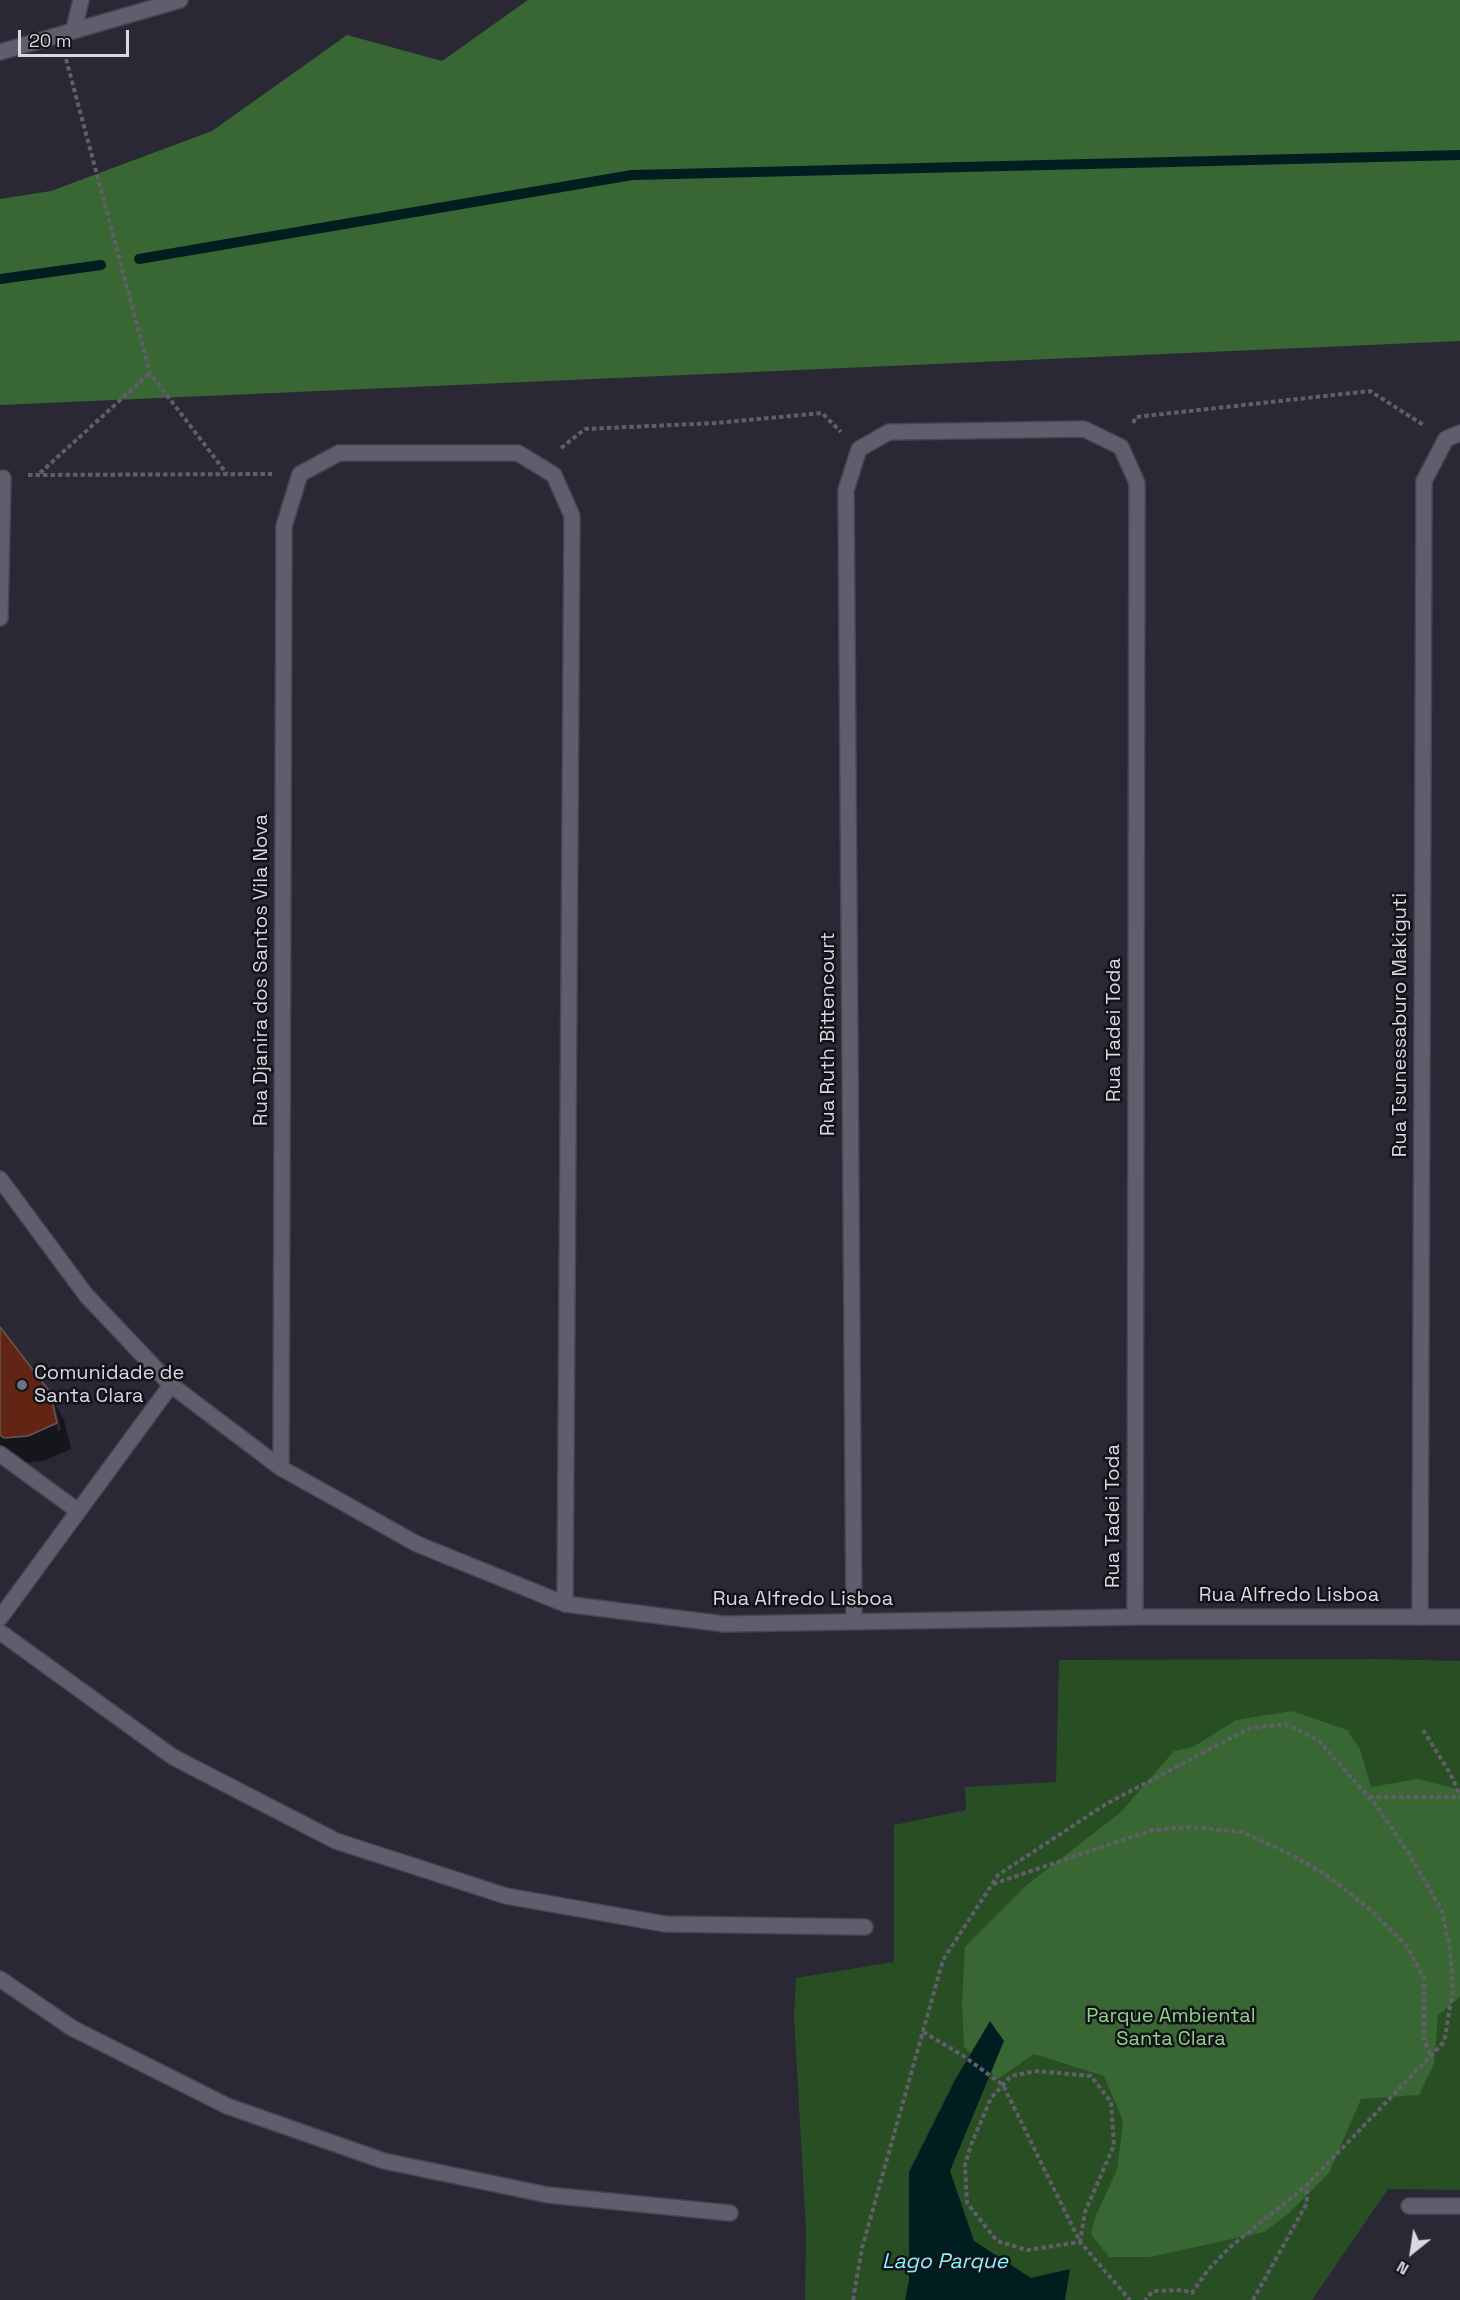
<!DOCTYPE html>
<html>
<head>
<meta charset="utf-8">
<style>
  body { margin:0 }
  #map { position:relative; width:1460px; height:2300px; overflow:hidden; background:#2a2835; font-family:"Space Grotesk",sans-serif }
  canvas { display:block }
  .north { position:absolute; left:1382px; top:2222px; width:60px; height:60px; -webkit-text-stroke:4px #121218; paint-order:stroke; rotate:210deg; font-size:16px; font-weight:700; line-height:24px; text-align:center; color:#d9d8e1 }
  .north::after { content:''; display:block; margin:auto; width:21px; height:27px; background:#d9d8e1; clip-path:polygon(50% 0,100% 100%,50% 72%,0 100%) }
  .scale { position:absolute; left:18px; top:30px; width:111px; height:27px; box-sizing:border-box; border:3px solid #d9d8e1; border-top:0; padding-left:8px; font-size:18px; line-height:21px; white-space:nowrap; color:#d9d8e1; -webkit-text-stroke:4px #121218; paint-order:stroke }
</style>
</head>
<body>
<div id="map">
<canvas width="1460" height="2300"></canvas>
<div class="north">N</div>
<div class="scale">20 m</div>
</div>
<script>
const c = document.querySelector('canvas').getContext('2d');
c.lineJoin = 'round';
function fill(path, color) {
  c.fillStyle = color;
  c.fill(path, 'evenodd');
}
function strokePath(path, color, width, dash) {
  c.strokeStyle = color;
  c.lineWidth = width;
  c.lineCap = dash ? 'butt' : 'round';
  c.setLineDash(dash || []);
  c.stroke(path);
}
function drawText(font, color, halo, rows, align = 'center') {
  c.font = font + ' "Space Grotesk",sans-serif';
  c.lineWidth = 5;
  c.setLineDash([]);
  c.textBaseline = 'middle';
  c.strokeStyle = halo;
  c.fillStyle = color;
  for (const [text, x, y, turn = 0] of rows) {
    c.save();
    c.translate(x, y);
    c.rotate((+turn || 0) * Math.PI / 180);
    c.textAlign = isNaN(turn) ? turn : align;
    if (halo) c.strokeText(text, 0, 0);
    c.fillText(text, 0, 0);
    c.restore();
  }
}
const green = new Path2D(`
  M1376,1659L1460,1661V2190L1388,2189L1312,2300H805L806,2229L794,2016L796,1978L894,1962V1825L966,1810L965,1787L1056,1782L1059,1660Z`);
const forest = new Path2D(`
  M528,0H1460V341L0,405V199L51,191L212,131L347,35L442,61Z
  M1292,1711L1347,1730L1360,1749L1371,1787L1418,1779L1460,1790V1997L1438,2015L1434,2064L1419,2095L1361,2099L1329,2173L1288,2214L1264,2232L1150,2257H1109L1091,2234L1096,2215L1117,2170L1123,2121L1104,2076L1034,2054L998,2079L964,2047L962,2002L965,1947L1028,1884L1121,1812L1174,1751L1193,1747L1236,1720Z`);
const water = new Path2D(`
  M990,2021L1004,2041L950,2171L974,2241L1031,2278L1070,2269L1065,2300H905L909,2280V2172L955,2080Z`);
const shadow = new Path2D(`
  M0,1330L49,1393L53,1401L50,1397L58,1431L61,1430L54,1402L64,1420L71,1449L43,1461L20,1463L0,1449Z`);
const stream = new Path2D(`
  M139,259L632,175L1460,155
  M0,279L101,265`);
const building = new Path2D(`
  M0,1327L50,1392L57,1423L28,1436L4,1438L0,1435Z`);
const path = new Path2D(`
  M66,59L150,373L227,474
  M1133,423L1136,417L1370,391L1425,426
  M561,448L585,429L716,423L822,413L841,432
  M40,473L150,373
  M28,475L272,474
  M1423,1730L1450,1773L1460,1795
  M1369,1797H1460
  M993,1884L1152,1830L1190,1827L1242,1832L1288,1853L1326,1875L1373,1912L1406,1945L1424,1978V2040L1431,2056
  M923,2032L962,2055L1003,2085L1080,2242L1085,2212L1114,2145L1111,2102L1091,2076L1037,2071L1011,2076L991,2098L971,2145L965,2165L967,2203L997,2241L1027,2250L1080,2242L1130,2300
  M853,2300L862,2248L943,1960L998,1875L1106,1804L1250,1728L1285,1724L1318,1740L1376,1805L1408,1852L1442,1911L1450,1949L1453,1990L1444,2042L1307,2185L1229,2248L1208,2270L1192,2293L1182,2290L1153,2291L1145,2300
  M1253,2300L1307,2203V2185`);
const minor = new Path2D(`
  M74,29L81,0
  M0,52L180,0
  M0,618L3,478
  M0,1454L78,1511
  M281,1468L284,526L300,474L339,453H518L554,475L572,516L565,1604
  M1420,1617L1424,481L1446,439L1460,433
  M0,1618L171,1385
  M854,1622L846,490L859,449L889,432L1084,429L1121,447L1137,483L1135,1617
  M0,1632L173,1757L336,1841L506,1896L665,1924L865,1927
  M0,1979L72,2028L227,2106L384,2161L548,2195L730,2213
  M1409,2206H1460`);
const tertiary = new Path2D(`
  M0,1179L86,1295L171,1385L281,1468L417,1544L565,1604L724,1624L1135,1617H1460`);
const markers = [
  [22,1385,6,"#6b7280"]
];
const streetNames = [
  ["Rua Djanira dos Santos Vila Nova",262,970,-90],
  ["Rua Tsunessaburo Makiguti",1401,1025,-90],
  ["Rua Tadei Toda",1115,1030,-90],
  ["Rua Ruth Bittencourt",829,1034,-90],
  ["Rua Tadei Toda",1114,1516,-90],
  ["Rua Alfredo Lisboa",1289,1596],
  ["Rua Alfredo Lisboa",803,1600]
];
const poiNames = [
  ["Comunidade de",34,1374],
  ["Santa Clara",34,1397]
];
const parkNames = [
  ["Parque Ambiental",1171,2017],
  ["Santa Clara",1171,2040]
];
const waterNames = [
  ["Lago Parque",945,2262]
];
fill(green, '#284e24');
fill(forest, '#386733');
fill(water, '#001e20');
fill(shadow, '#0007');
strokePath(stream, '#001e20', 10);
fill(building, '#622413');
strokePath(building, '#675752', 1.5);
strokePath(minor, '#46454f', 18);
strokePath(tertiary, '#46454f', 18);
strokePath(path, '#605e6a', 4, [4.5, 3]);
strokePath(minor, '#5f5e6d', 15);
strokePath(tertiary, '#5f5e6d', 15);
for (const [x, y, r, color] of markers) {
  const dot = new Path2D();
  dot.arc(x, y, r, 0, 2 * Math.PI);
  c.fillStyle = color;
  c.fill(dot);
  strokePath(dot, '#121218', 2);
}
drawText('20px', '#d9d8e1', '#121218', streetNames);
drawText('20px', '#d9d8e1', '#121218', poiNames, 'left');
drawText('20px', '#8fd387', '#121218', parkNames);
drawText('italic 21px', '#89f4fd', '#121218', waterNames);
</script>
</body>
</html>
